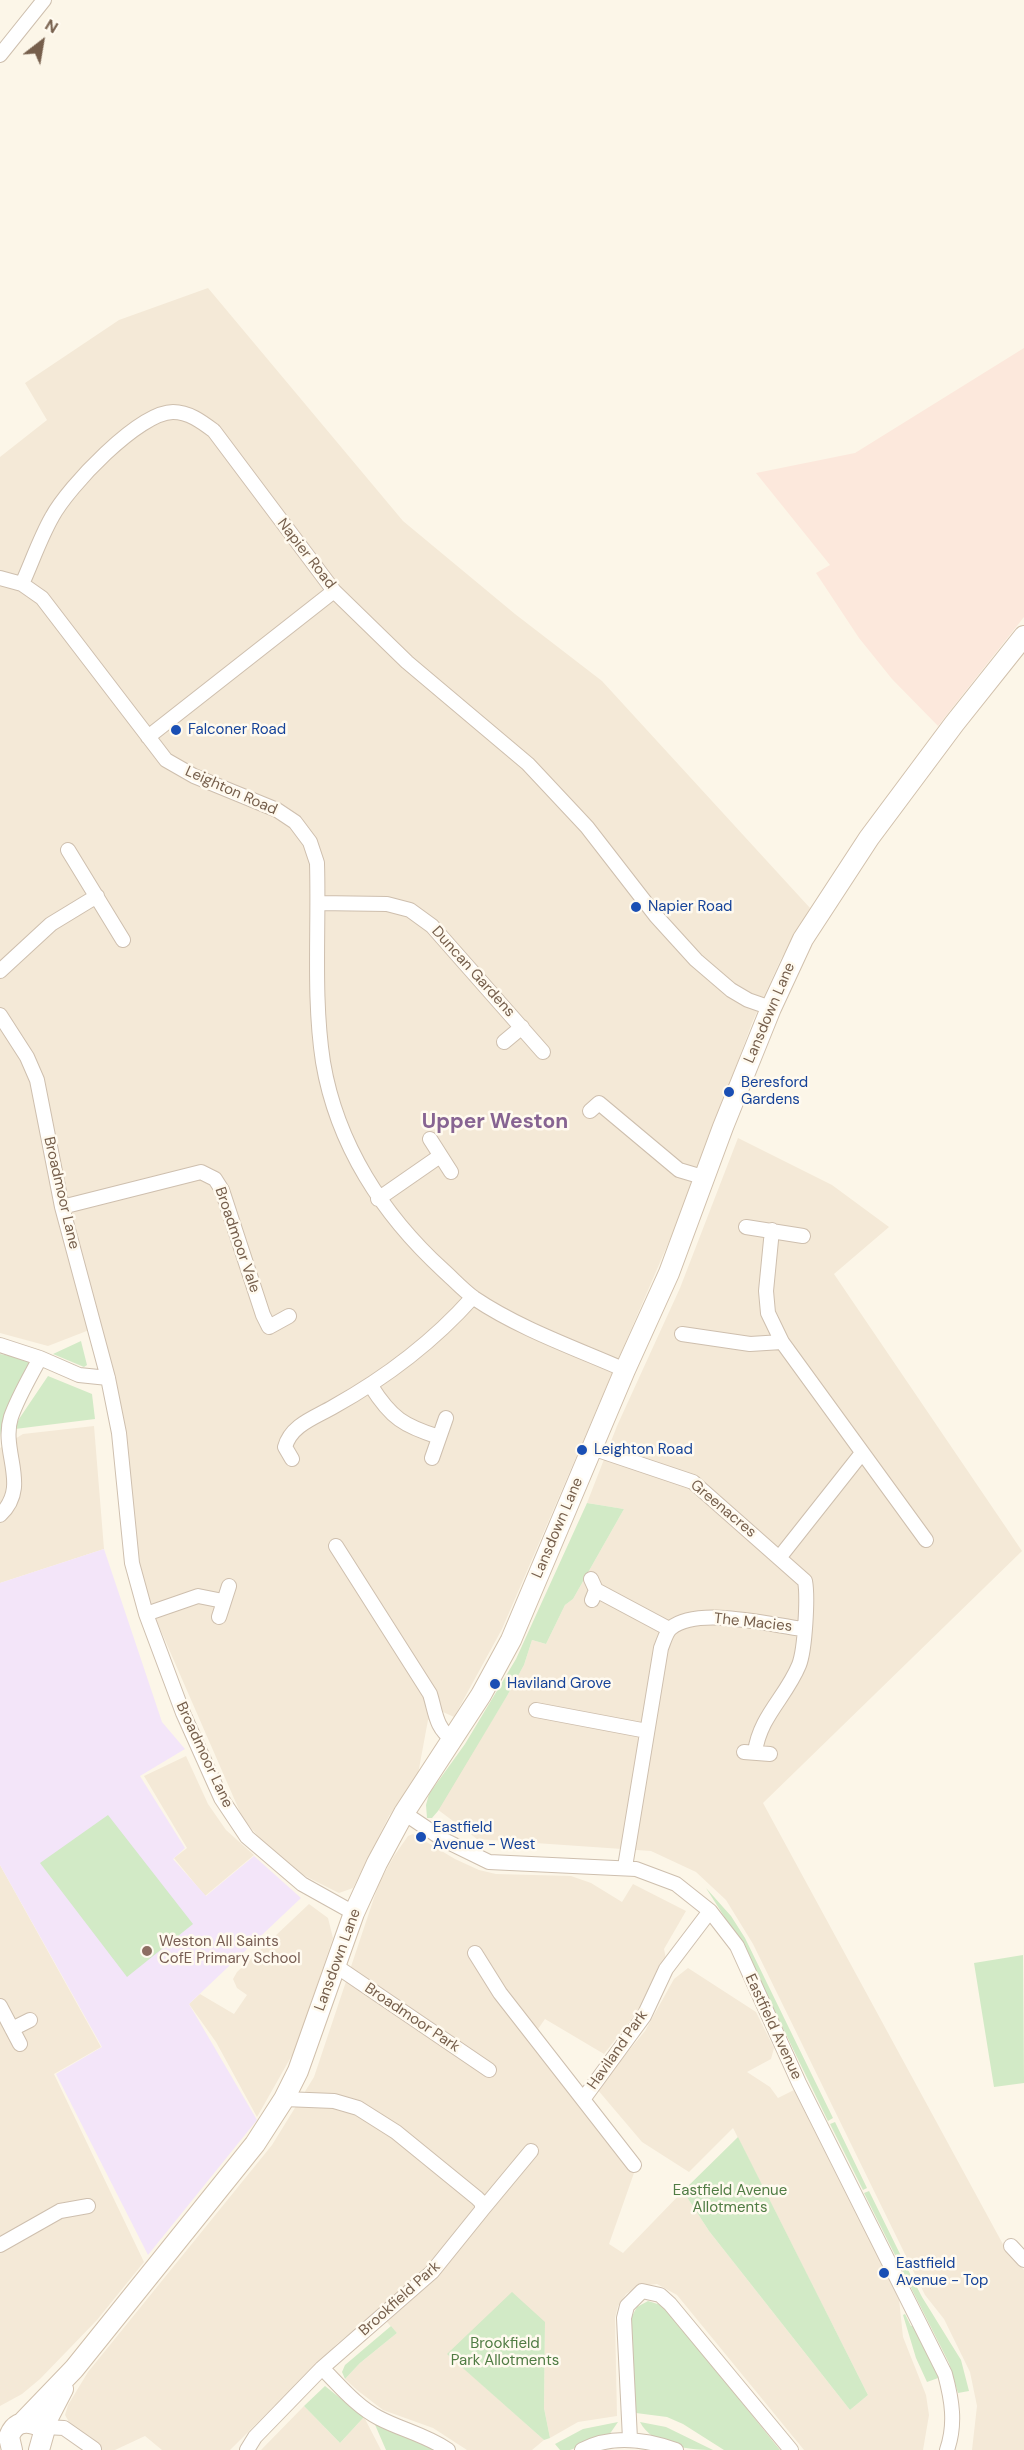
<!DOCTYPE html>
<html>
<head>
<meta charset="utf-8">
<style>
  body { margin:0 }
  #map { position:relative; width:1024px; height:2450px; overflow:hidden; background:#fcf6e8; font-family:"DM Sans",sans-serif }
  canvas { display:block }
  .north { position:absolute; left:12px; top:12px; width:60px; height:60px; -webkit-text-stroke:4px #fffaef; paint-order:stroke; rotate:31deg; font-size:16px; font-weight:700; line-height:24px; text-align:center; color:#765f4c }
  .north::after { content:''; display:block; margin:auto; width:21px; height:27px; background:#765f4c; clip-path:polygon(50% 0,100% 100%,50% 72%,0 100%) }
</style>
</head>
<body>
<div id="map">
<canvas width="1024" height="2450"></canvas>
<div class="north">N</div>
</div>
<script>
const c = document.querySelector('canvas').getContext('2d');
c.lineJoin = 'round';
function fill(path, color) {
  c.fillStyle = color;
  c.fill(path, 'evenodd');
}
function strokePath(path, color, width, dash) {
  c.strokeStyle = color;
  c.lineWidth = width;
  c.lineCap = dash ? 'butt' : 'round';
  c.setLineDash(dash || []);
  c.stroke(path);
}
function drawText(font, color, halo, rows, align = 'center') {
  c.font = font + ' "DM Sans",sans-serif';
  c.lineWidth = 5;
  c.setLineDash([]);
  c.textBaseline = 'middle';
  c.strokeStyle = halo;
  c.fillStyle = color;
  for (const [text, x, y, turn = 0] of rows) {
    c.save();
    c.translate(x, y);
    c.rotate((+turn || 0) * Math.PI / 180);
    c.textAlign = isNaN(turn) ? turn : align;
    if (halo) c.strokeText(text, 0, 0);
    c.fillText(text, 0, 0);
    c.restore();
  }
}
const residential = new Path2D(`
  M208,288L403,521L515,614L602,681L810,908L781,959L752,1023L689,1195L502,1629L454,1717L443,1712L428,1720L418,1774L389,1816L353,1888L339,1893L297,1872L271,1851L243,1819L158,1624L142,1587L97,1327L48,1346L0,1333V457L47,420L25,383L119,320Z
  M738,1138L832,1185L889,1227L834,1274L1022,1551L763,1803L1005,2248L1024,2270V2450H972L977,2406L970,2372L944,2319L925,2295L753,1944L726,1900L696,1872L651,1851L477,1839L437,1809L507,1696L524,1665L532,1640L546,1644L565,1605L573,1599L624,1509L587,1503L617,1426L680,1288Z
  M94,1426L104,1549L0,1583V1448L23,1434Z
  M186,1756L208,1804L226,1830L254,1855L205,1896L174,1858L187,1848L144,1776Z
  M413,1834L455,1859L479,1870L496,1874L571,1876L591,1883L622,1902L633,1884L686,1911L664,1949L666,1959L640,2008L604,2054L545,2019L531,2039L634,2173L609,2244L623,2253L683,2191L709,2231L850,2410L868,2395L733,2128L689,2172L642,2142L597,2089L645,2031L674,1979L688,1968L756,2012L774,2048L771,2059L747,2072L770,2087L778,2098L794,2090L899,2299L903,2337L926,2395L929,2415L923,2450H804L677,2295L657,2284L638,2286L626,2294L618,2306L615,2318L617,2416L578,2422L550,2438L544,2408L545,2322L448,2354L544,2440L532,2450H467L433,2428L383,2410L357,2390L345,2379L360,2363L397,2333L377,2311L338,2343L230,2450H162L145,2436L115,2450H99L69,2422L65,2415L68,2405L88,2372L272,2145L314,2077L379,1883L394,1856L408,1836Z
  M0,1865L101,2047L54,2074L144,2262L97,2320L40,2379L22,2394L0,2406Z
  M309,1904L328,1918L333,1938L295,2050L257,2117L216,2042L189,2004L200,1994L234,2014L247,1995L237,1988L233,1979L237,1972Z
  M304,2406L340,2443L364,2417L381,2450H261Z`);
const commercial = new Path2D(`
  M1024,348V617L938,726L892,679L859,638L816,573L830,565L756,473L855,453Z`);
const education = new Path2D(`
  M104,1549L162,1722L185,1749L140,1776L185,1848L173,1859L206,1896L254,1856L301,1898L189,2004L257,2120L148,2255L56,2074L102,2047L0,1865V1583Z`);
const green = new Path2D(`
  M81,1341L87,1365L84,1367L53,1354Z
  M0,1354L25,1359L29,1363L2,1423L0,1437Z
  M48,1376L92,1394L95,1419L15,1429L19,1419Z
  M587,1503L624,1509L573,1599L565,1605L546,1644L532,1640L524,1665L507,1696L438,1811L432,1818H427L426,1805L429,1794L465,1744L516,1659Z
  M108,1815L193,1924L127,1977L40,1863Z
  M706,1888L731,1916L745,1938L833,2118L828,2121L743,1946Z
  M1023,1955L1024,2083L994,2087L974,1963Z
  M835,2122L867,2188L863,2190L830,2124Z
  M738,2137L868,2395L850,2410L709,2231L683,2191Z
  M869,2191L902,2258L898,2261L864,2193Z
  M904,2262L922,2297L961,2360L969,2391L958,2393L949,2363L899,2264Z
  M512,2292L545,2322L544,2408L550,2438L544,2440L447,2354Z
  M648,2301L664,2306L780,2450H724L683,2424L667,2417L636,2413L631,2318L637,2307Z
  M905,2314L911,2326L915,2325L941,2377L927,2382L916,2358L903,2315Z
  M391,2326L397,2333L360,2363L345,2379L342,2372L345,2365Z
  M325,2386L364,2417L340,2443L304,2406Z
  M373,2420L435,2450H386Z
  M618,2422L609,2435L570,2450H560L555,2444L583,2429Z
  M640,2422L666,2427L713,2450C689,2450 652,2446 640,2422Z`);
const street = new Path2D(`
  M0,55L44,0
  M0,578L22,584L42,598L166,760L194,776L277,810L295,822L310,842L317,863C319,929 313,997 323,1062C337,1145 383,1215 443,1270C453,1279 463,1290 474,1298C520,1329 575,1348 625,1370
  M22,584C32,562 40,538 52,517C68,487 139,412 173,412C189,412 202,422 214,431L334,591L407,662L528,764L587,827L656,916L696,960L731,990L748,1000L771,1008
  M148,737L334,591
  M68,850L123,940
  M318,903L387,904L410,910L432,926L543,1052
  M0,971L51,924L97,896
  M0,1015L27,1057L37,1080L62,1207L108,1378L119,1433L132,1563L146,1614L183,1713L221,1798L247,1837L302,1884L354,1913
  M504,1042L522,1027
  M590,1111L599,1103L679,1170L706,1178
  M430,1139L451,1172
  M378,1199L440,1156
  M62,1207L201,1172L215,1179L222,1190L263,1315L269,1327L289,1316
  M746,1227L803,1236
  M772,1230L766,1291L768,1313L782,1342L926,1540
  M682,1334L750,1344L782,1342
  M0,1345L40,1358
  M371,1386C391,1418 404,1426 439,1437
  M592,1448L693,1482L805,1581C808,1597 805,1650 799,1665C786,1697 760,1716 755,1752
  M432,1458L446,1418
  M292,1459L285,1447C291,1425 314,1418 333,1407C387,1377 432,1343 473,1297
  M0,1515C31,1486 0,1452 11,1417C18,1397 30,1377 40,1358L79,1375L108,1378
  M336,1546L430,1694C436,1713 435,1727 453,1740
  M779,1558L862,1453
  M591,1579L596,1590L592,1600
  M596,1590L669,1629
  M146,1614L198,1596L223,1601
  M219,1617L229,1586
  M536,1710L647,1731
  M744,1752L770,1754
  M404,1813L444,1840L489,1862L636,1869L676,1884L710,1911L737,1946L799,2083L945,2374C952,2400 956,2424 947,2450
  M625,1867L661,1648C664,1641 666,1632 671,1628C698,1606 770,1625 803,1629
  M475,1953L500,1993L634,2165
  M336,1966L489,2070
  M0,2006L20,2044
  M12,2029L30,2020
  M584,2098L644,2016L666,1969L710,1911
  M482,2210L531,2151
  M0,2245L60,2211L88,2206
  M1011,2246L1024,2260
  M322,2368C340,2386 357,2407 379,2418C402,2430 426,2435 448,2450
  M45,2427L64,2428L94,2449
  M630,2439L624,2318L627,2306L642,2291L660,2295L670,2304L791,2450
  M247,2450L255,2437L322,2368L432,2272L482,2210V2203L477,2198L396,2132L358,2108L334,2101L284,2099
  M582,2450C612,2434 645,2439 676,2450`);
const secondary = new Path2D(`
  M23,2422L74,2369L255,2144L284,2099L298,2071L354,1913L377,1863L404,1813L481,1695L511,1640L625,1370L669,1273L723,1127L771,1008L803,939L869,838L954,724L1024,636
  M12,2450L9,2437C13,2425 22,2420 34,2424
  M39,2450L48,2418L63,2389`);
const markers = [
  [176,730,6,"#1a4fb4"],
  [636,907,6,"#1a4fb4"],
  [729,1092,6,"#1a4fb4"],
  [582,1450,6,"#1a4fb4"],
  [495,1684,6,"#1a4fb4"],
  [421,1837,6,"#1a4fb4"],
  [147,1951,6,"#8d6e63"],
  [884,2273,6,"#1a4fb4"]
];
const streetNames = [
  ["Napier Road",306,554,52],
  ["Leighton Road",231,791,24],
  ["Duncan Gardens",473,972,48],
  ["Lansdown Lane",770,1013,-67],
  ["Broadmoor Lane",61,1193,77],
  ["Broadmoor Vale",237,1240,71],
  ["Greenacres",723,1509,40],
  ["Lansdown Lane",558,1528,-67],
  ["The Macies",753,1623,6],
  ["Broadmoor Lane",204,1755,65],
  ["Lansdown Lane",338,1960,-70],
  ["Broadmoor Park",412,2018,34],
  ["Eastfield Avenue",773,2027,65],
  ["Haviland Park",618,2050,-55],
  ["Brookfield Park",400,2299,-42]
];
const transitNames = [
  ["Falconer Road",188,730],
  ["Napier Road",648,907],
  ["Beresford",741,1083],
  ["Gardens",741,1100],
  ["Leighton Road",594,1450],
  ["Haviland Grove",507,1684],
  ["Eastfield",433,1828],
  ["Avenue - West",433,1845],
  ["Eastfield",896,2264],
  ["Avenue - Top",896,2281]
];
const educationNames = [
  ["Weston All Saints",159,1942],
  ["CofE Primary School",159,1959]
];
const parkNames = [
  ["Eastfield Avenue",730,2191],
  ["Allotments",730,2208],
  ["Brookfield",505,2344],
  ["Park Allotments",505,2361]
];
const districtNames = [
  ["Upper Weston",495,1122]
];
fill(residential, '#f4e9d7');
fill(commercial, '#fce8dc');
fill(education, '#f3e5f9');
fill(green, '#d2eac6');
strokePath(street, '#cebfae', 16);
strokePath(secondary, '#d1c0ac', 22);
strokePath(street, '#fff', 14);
strokePath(secondary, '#fff', 20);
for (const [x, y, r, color] of markers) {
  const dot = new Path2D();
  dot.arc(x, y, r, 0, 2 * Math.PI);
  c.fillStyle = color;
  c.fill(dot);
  strokePath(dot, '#fffaef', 2);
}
drawText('15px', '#765f4c', '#fffaef', streetNames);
drawText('15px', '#164399', '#fffaef', transitNames, 'left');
drawText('15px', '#785e54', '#fffaef', educationNames, 'left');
drawText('15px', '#507c44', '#fffaef', parkNames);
drawText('bold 21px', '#876492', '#fffaef', districtNames);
</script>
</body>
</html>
